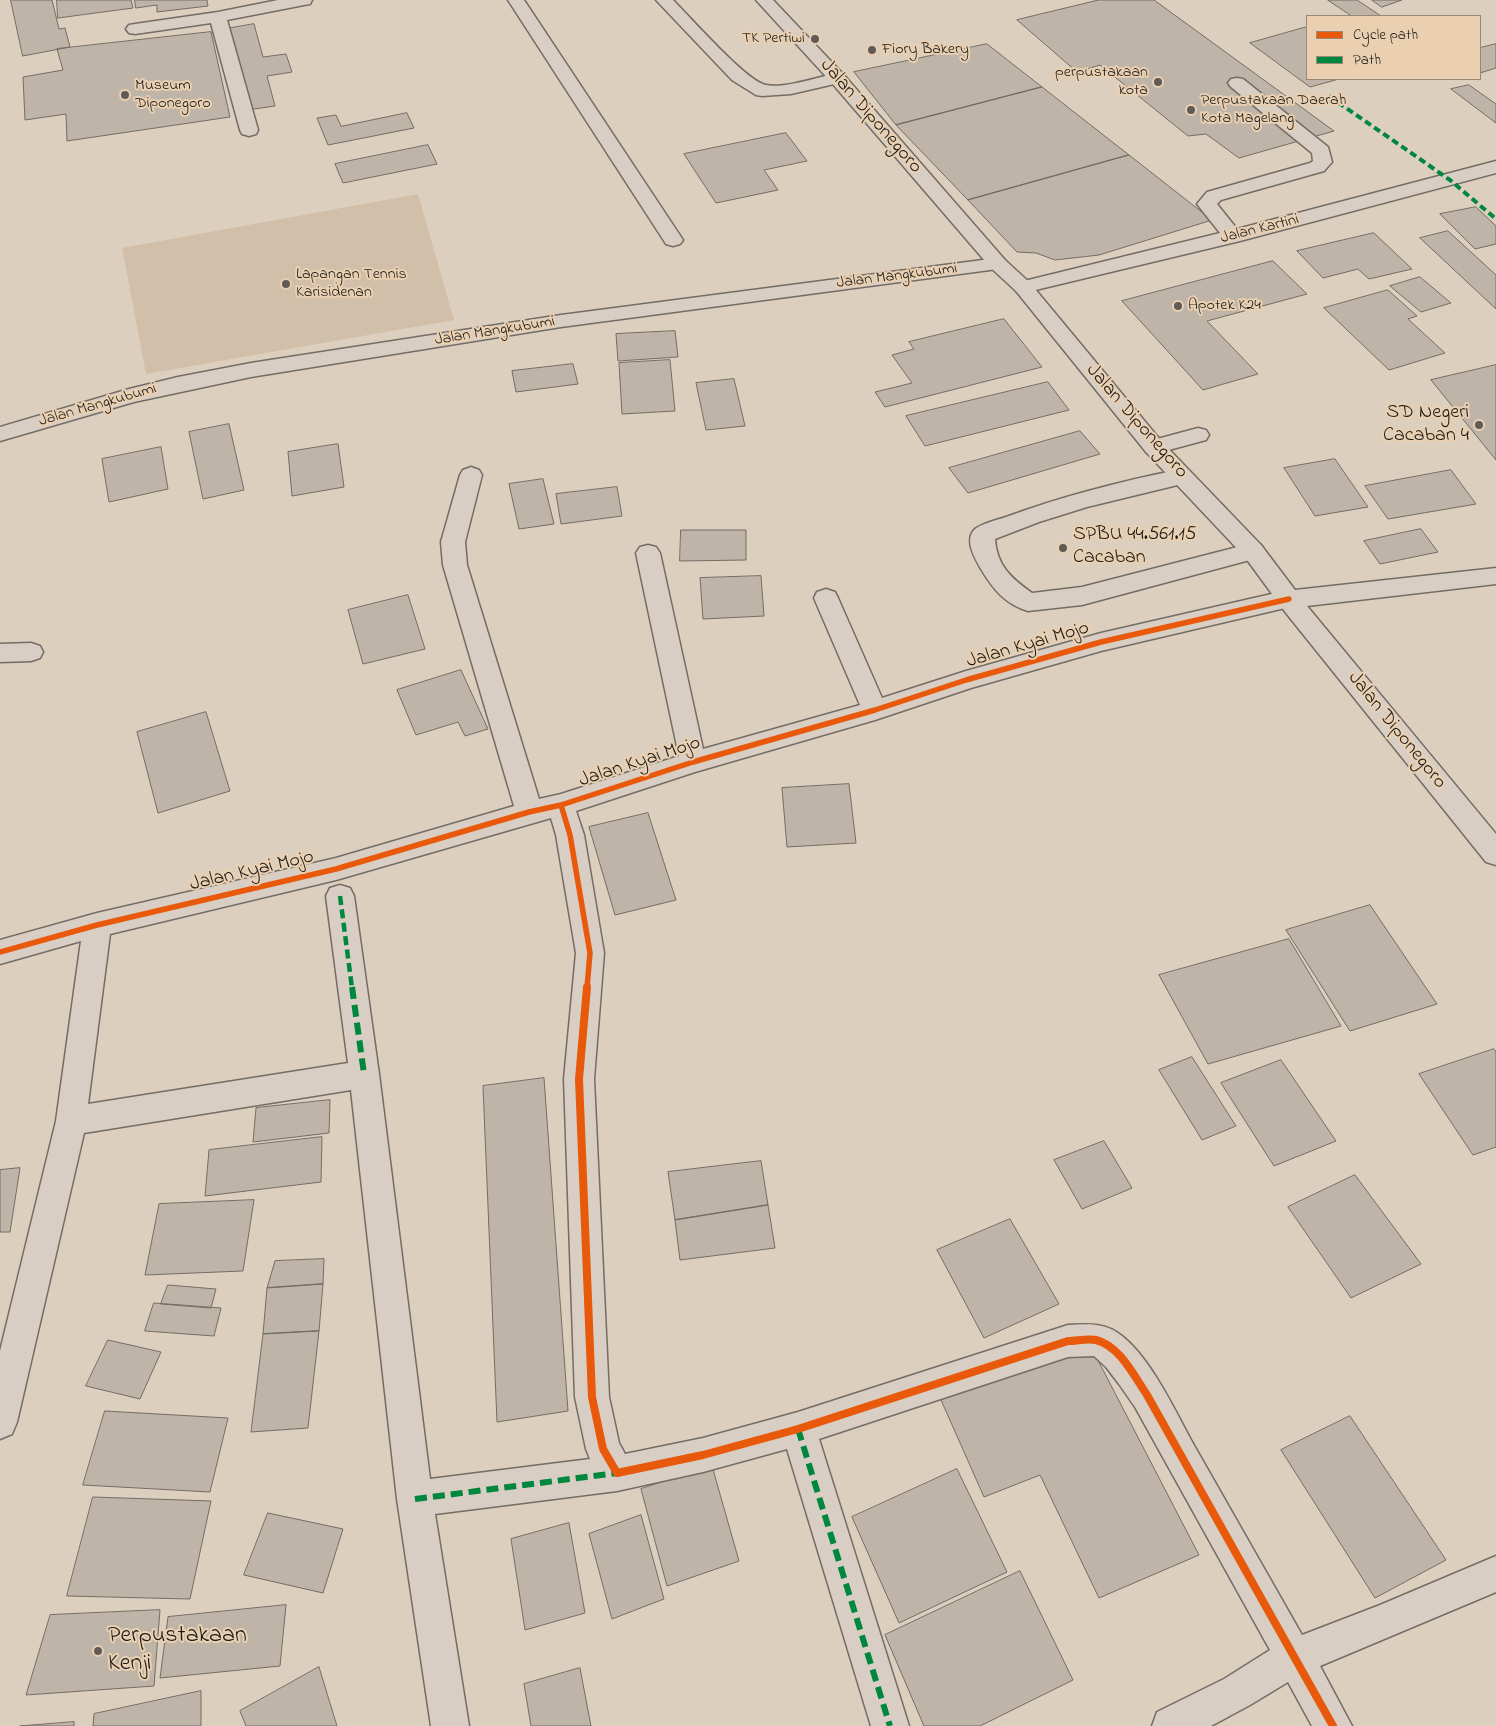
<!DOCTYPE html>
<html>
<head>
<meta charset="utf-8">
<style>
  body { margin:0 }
  #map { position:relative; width:1496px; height:1726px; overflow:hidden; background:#ddcfbe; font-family:"Indie Flower",sans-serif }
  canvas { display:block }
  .legend { position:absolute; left:1306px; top:15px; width:175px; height:65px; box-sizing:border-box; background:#ead0b1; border:1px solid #988875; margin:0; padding:6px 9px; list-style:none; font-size:15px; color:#1c1c1c }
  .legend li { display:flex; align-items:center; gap:10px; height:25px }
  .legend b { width:25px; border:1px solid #988875 }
</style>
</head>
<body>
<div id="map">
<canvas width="1496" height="1726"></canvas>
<ul class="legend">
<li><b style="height:6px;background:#e8590c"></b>Cycle path</li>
<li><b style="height:6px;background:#00873e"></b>Path</li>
</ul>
</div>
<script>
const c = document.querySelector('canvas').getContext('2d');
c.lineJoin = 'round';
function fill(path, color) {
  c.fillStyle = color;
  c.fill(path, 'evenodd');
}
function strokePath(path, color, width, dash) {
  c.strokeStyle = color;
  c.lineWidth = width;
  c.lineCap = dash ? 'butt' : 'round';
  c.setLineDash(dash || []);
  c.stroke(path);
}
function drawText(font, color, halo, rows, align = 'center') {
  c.font = font + ' "Indie Flower",sans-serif';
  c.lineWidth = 4;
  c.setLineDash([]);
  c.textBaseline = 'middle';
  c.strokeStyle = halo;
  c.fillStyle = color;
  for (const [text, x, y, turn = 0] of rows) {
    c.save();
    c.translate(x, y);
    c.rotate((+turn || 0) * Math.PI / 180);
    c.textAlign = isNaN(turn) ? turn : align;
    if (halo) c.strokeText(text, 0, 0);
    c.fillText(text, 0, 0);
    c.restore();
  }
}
const green = new Path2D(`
  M418,194L454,320L146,374L122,248Z`);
const building = new Path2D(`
  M11,0H52L59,29L65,28L70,47L23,56Z
  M57,0H131L133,8L58,18Z
  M135,0H207L208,6L157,12V5L136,8Z
  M1099,0H1154L1334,131L1239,158L1206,134L1188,136L1100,65L1077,72L1017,20Z
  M1328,0H1357L1381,16H1352Z
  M1372,0H1402L1382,7Z
  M254,24L263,57L286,54L292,72L267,76L275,106L247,110L226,29Z
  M1307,27V79H1339L1310,87L1250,43Z
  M211,32L230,117L67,141L66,114L25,120L23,77L63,70L57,49Z
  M987,44L1042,87L896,125L854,72Z
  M1496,44V68L1480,73V48Z
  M1469,85L1496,104V123L1451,89Z
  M1042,87L1129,155L968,200L896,125Z
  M407,113L414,128L328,145L317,118L336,115L341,126Z
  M786,133L807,161L764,170L778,190L716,203L684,154Z
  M428,145L437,164L343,183L335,164Z
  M1129,155L1212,220L1099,255L1055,260L1036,253L1017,252L968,200Z
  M1476,207L1496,226V244L1475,249L1440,214Z
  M1448,231L1496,275V309L1420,238Z
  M1374,233L1412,269L1369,279L1358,269L1323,278L1297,251Z
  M1273,261L1307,294L1207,321L1258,374L1203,390L1122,301Z
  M1420,277L1451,303L1421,312L1390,286Z
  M1388,290L1417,316L1408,319L1445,353L1389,370L1324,308Z
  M1004,319L1042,367L885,407L875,392L912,383L892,355L914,349L909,342Z
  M675,331L678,357L618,361L616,334Z
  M670,360L675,411L622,414L619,363Z
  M573,364L578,384L516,392L512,371Z
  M1496,365V460L1431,380Z
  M734,379L745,426L706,430L696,383Z
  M1048,382L1069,410L925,446L906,416Z
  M229,424L244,490L203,499L189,432Z
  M1080,431L1100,454L968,493L949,468Z
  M338,444L344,487L292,496L288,452Z
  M161,447L168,489L109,502L102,459Z
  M1335,459L1368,507L1315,516L1284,468Z
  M1451,470L1476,504L1388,519L1365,486Z
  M543,479L554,524L519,529L509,484Z
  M617,487L622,516L561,524L556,494Z
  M1421,529L1438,552L1380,564L1364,541Z
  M681,530H746V560L680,561Z
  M761,576L764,616L703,619L700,578Z
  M408,595L425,649L363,664L348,610Z
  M461,670L488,729L465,736L458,722L416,735L397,690Z
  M206,712L230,791L158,813L137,732Z
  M849,784L856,843L787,847L782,788Z
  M648,813L676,900L615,915L589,827Z
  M1370,905L1437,1004L1350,1031L1286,930Z
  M1289,939L1341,1026L1208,1064L1159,975Z
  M1494,1049L1496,1052V1147L1473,1155L1419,1074Z
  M1192,1057L1236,1126L1202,1140L1159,1070Z
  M1281,1060L1336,1141L1274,1166L1221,1083Z
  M544,1078L568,1411L497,1422L483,1086Z
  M330,1100L329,1133L253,1142L256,1108Z
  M322,1137L321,1182L205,1196L209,1150Z
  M1104,1141L1132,1188L1082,1209L1054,1160Z
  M761,1161L768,1205L675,1220L668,1172Z
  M20,1168L10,1232H0V1170Z
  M1355,1175L1421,1264L1351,1298L1288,1207Z
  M254,1200L243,1271L145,1275L159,1204Z
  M768,1205L775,1248L680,1260L675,1220Z
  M1010,1219L1059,1304L984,1338L937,1250Z
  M324,1259L323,1284L267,1288L275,1261Z
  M323,1284L319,1331L263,1334L267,1288Z
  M168,1285L216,1289L211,1308L161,1304Z
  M154,1303L221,1308L214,1336L145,1331Z
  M319,1331L308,1428L251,1432L263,1334Z
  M108,1340L161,1352L140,1399L86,1386Z
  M1089,1343L1199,1555L1099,1598L1040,1475L984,1497L941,1400Z
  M105,1411L228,1418L210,1492L83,1485Z
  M1350,1416L1446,1560L1375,1598L1281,1450Z
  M712,1466L739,1561L667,1586L641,1489Z
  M957,1469L1007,1572L899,1623L852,1517Z
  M93,1497L211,1501L190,1599L67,1596Z
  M268,1513L343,1529L323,1593L244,1575Z
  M641,1515L664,1599L612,1619L589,1534Z
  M569,1523L585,1613L525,1630L511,1539Z
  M1020,1571L1073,1680L980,1726H924L885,1635Z
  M286,1605L280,1666L160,1678L168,1617Z
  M160,1610L154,1686L26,1695L50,1615Z
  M319,1667L337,1726H246L240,1711Z
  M580,1668L591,1726H531L524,1684Z
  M201,1691V1726H93L94,1714Z
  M74,1722V1726H20Z`);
const minor = new Path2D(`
  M278,0H312L310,4L304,5L227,20L258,130L256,134L249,136L242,134L240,130L211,23L135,34L129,33L126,29L129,25L135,24L218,12Z
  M508,0H524L683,240L680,244L673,246L666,244Z
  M656,0H673C690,17 746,81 766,85C782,89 820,77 837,73L843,74L846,78L843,82L791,94L762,96L756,95L732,80Z
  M1237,78L1243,79L1328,147L1332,162L1324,171L1221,200L1217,204L1237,229L1496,161V173L1240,241L1023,293L1016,291L1013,287L1016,283L1220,233L1197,204L1207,192L1310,163L1313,161L1312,153L1231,87L1228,83L1231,79Z
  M998,258L1005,260L1008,264L1005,268L561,327L251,377L134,402L0,441V427L129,389L178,377L251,363L561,315Z
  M1198,428L1206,430L1209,435L1206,440L1154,454L1146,452L1143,447L1146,442Z
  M471,467L479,470L482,475L465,542L467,565L539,799L561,794L679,756L636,553L640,547L648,545L656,547L660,553L703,749L860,705L814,598L817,592L826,589L835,592L838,598L882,698L966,671L1101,633L1289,590L1298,593L1301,599L1298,605L1101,651L971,688L875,720L695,772L576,811L584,835L604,953L594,1079L609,1397L619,1443L625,1454L703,1438L798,1412L1068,1325C1088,1324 1105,1322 1122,1336C1150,1358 1174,1408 1191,1440C1228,1505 1265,1570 1302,1635L1380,1605L1496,1556V1592L1320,1666L1352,1726H1312L1288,1682L1250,1705L1211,1726H1152L1157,1712L1224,1679L1270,1650L1135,1407L1119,1384L1106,1367L1094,1356L1068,1357L819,1439L909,1726H871L787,1449L703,1472L617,1491L435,1514L469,1726H431L397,1499L351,1090L84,1133L17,1422L12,1434L0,1439V1351L56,1121L81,941L0,964V940L97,913L336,858L514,806L443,565L441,542L460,475L463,470ZM551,818L556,835L576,953L564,1079L575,1397L586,1449L590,1459L430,1479L379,1074L354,896L350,888L340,885L330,888L326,896L348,1063L88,1104L110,934L336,880Z
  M1182,469L1190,472L1193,477L1190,482L1087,507L1039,522L995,539C997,566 1011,578 1032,593L1082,587L1253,543L1261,545L1265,551L1261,557L1082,605L1028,611C1005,604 993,589 981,569C976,560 964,541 974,530C980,524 997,520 1006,517C1063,496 1122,481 1182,469Z
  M31,643L40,646L43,652L40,658L31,661L0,662V644Z`);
const major = new Path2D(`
  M756,0H773L843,74L1005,260L1030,283L1162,442L1261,545L1295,590L1496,568V584L1307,606L1496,834V865L1486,862L1286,613L1245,557L1146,452L1016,291L991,268L831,82Z`);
const quietFar2 = new Path2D(`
  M1329,96L1450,180L1496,219`);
const quietFar1 = new Path2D(`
  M340,896L352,988`);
const quiet = new Path2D(`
  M352,987L364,1074
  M798,1429L890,1726
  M415,1499L617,1473`);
const cyclewayFar1 = new Path2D(`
  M561,805L570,835L590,953L587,988
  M0,952L97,925L336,869L529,812L561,805L693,762L875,710L966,680L1101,642L1289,599`);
const cycleway = new Path2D(`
  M587,987L579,1079L592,1397L603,1449L617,1473L703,1455L798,1429L1068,1341C1077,1341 1087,1338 1096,1340C1120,1346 1134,1376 1147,1395L1333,1726`);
const markers = [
  [815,39,5,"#605b55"],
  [872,50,5,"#605b55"],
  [1158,82,5,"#605b55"],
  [125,95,5,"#605b55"],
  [1191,110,5,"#605b55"],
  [286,284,5,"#605b55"],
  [1178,306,5,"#605b55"],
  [1479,425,5,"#605b55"],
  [1063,548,5,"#605b55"],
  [98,1651,5,"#605b55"]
];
const farPoinames = [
  ["TK Pertiwi",805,39,"right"],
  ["Fiory Bakery",882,50],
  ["perpustakaan",1148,73,"right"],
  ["kota",1148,91,"right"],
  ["Museum",135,86],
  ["Diponegoro",135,104],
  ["Perpustakaan Daerah",1201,101],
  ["Kota Magelang",1201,119],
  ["Lapangan Tennis",296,275],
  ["Karisidenan",296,293],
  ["Apotek K24",1188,306]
];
const farStreetnames = [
  ["Jalan Kartini",1260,230,-14],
  ["Jalan Mangkubumi",897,277,-7],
  ["Jalan Mangkubumi",495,332,-9],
  ["Jalan Mangkubumi",98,406,-16]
];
const streetNames = [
  ["Jalan Diponegoro",870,117,49],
  ["Jalan Diponegoro",1136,422,49],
  ["Jalan Kyai Mojo",1028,646,-16],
  ["Jalan Diponegoro",1396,731,51],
  ["Jalan Kyai Mojo",640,763,-18],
  ["Jalan Kyai Mojo",252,872,-13]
];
const poiNames = [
  ["SD Negeri",1469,414],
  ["Cacaban 4",1469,437],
  ["SPBU 44.561.15",1073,536,"left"],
  ["Cacaban",1073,559,"left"]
];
const nearPoinames = [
  ["Perpustakaan",108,1637],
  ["Kenji",108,1665]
];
fill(green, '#d1bfaa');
fill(building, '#beb4a7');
strokePath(building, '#736d65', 1);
strokePath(minor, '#736d65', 3);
strokePath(major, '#736d65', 3);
fill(minor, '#d8cec3');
fill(major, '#d8cec3');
strokePath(quietFar2, '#00873e', 4, [7, 4]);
strokePath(quietFar1, '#00873e', 4.5, [9, 4.5]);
strokePath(quiet, '#00873e', 6, [12, 6]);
strokePath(cyclewayFar1, '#e8590c', 5.5);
strokePath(cycleway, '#e8590c', 8);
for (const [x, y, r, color] of markers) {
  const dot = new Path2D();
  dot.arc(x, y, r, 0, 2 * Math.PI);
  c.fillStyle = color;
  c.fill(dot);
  strokePath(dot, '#ead0b1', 2);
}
drawText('16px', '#1c1c1c', '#ead0b1', farPoinames, 'left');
drawText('16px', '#1c1c1c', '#ead0b1', farStreetnames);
drawText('20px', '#1c1c1c', '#ead0b1', streetNames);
drawText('20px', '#1c1c1c', '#ead0b1', poiNames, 'right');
drawText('24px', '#1c1c1c', '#ead0b1', nearPoinames, 'left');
</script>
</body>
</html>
